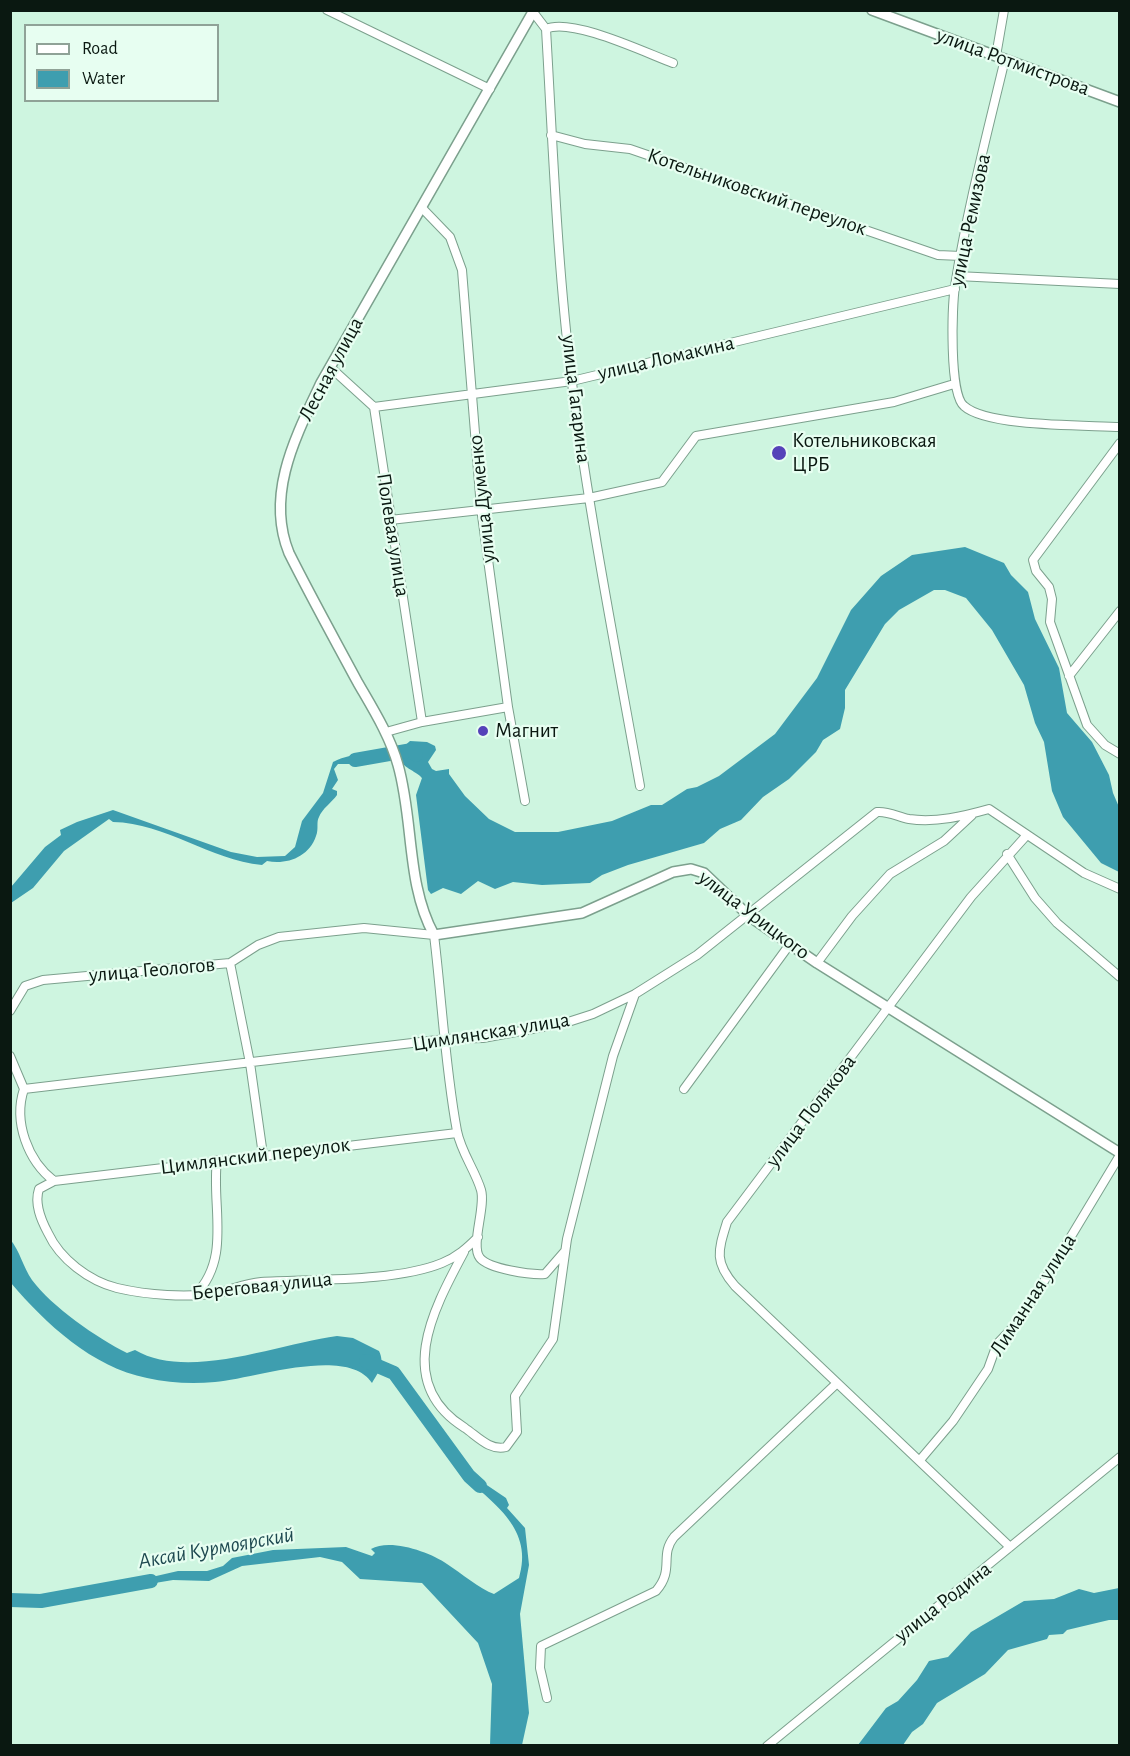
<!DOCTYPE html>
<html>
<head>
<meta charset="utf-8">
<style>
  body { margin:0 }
  #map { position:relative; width:1130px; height:1756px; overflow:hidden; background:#cef5e0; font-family:"Alegreya Sans",sans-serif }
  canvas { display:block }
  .frame { position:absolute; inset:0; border:12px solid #0a1811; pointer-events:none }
  .legend { position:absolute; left:24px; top:24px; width:195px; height:78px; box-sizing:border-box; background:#e7fef1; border:2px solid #8fa297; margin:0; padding:8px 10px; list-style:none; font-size:18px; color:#0a1811 }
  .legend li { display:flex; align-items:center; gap:12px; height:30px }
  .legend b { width:30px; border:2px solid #8fa297 }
</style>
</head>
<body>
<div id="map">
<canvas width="1130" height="1756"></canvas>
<div class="frame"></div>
<ul class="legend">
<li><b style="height:8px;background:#fff"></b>Road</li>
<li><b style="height:16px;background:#3e9eaf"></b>Water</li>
</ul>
</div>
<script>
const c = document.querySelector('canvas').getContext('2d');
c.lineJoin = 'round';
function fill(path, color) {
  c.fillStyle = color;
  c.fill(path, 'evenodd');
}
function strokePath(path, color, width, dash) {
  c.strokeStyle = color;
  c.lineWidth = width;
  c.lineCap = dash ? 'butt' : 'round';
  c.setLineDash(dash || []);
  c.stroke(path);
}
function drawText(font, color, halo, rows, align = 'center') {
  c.font = font + ' "Alegreya Sans",sans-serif';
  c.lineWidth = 4.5;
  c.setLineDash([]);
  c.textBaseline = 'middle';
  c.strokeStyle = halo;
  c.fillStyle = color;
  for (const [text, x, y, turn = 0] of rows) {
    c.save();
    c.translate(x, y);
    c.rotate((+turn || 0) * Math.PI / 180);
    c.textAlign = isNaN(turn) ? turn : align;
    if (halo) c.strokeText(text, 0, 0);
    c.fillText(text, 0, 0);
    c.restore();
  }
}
const water = new Path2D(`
  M965,547L1004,563L1011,575L1028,592L1035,619L1059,668L1067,713L1092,742L1109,775L1113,793L1119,807V872L1101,863L1063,817L1052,791L1044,742L1035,723L1024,685L992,630L966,598L945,590H934L899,610L885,624L845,690V708L840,729L823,740L816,752L789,779L763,797L741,820L720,829L704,843L628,865L602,875L590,883L542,885L513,882L495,889L478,881L461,894L443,888L431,894L428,890L416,795L422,778C416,769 384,764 410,741L427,742L435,746L436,750L428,762L432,769L436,771L449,769V774L465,796L489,819L515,832H558L612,821L651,805H662L687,789L697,787L719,776L775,734L817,678L851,610L881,576L912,555Z
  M368,751L373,758L371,763L366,765L363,760L356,764H338L334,769L338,780L332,789L337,791V795C332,802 322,809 319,817C316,822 319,829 316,836C309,857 287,865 267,861L262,865C210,860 166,823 113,822L109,819L64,851L33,888L11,903V887L45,847L61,835L60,830L77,822L113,810L231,852L257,857L285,856L295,847L302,821L323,793L333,762C344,756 357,755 368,751Z
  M10,1239C20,1251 23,1267 32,1280C52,1307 97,1338 127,1353L135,1350C188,1381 278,1344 337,1336L353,1338L379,1351C385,1364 379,1371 372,1383C348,1345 252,1379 215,1382C192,1384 169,1383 147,1378C92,1367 46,1324 11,1283Z
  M469,1473L506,1498L509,1505L507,1508L525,1528L529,1565L520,1614L529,1713L522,1745H490L492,1684L478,1643L422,1583L360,1579L342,1562L320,1557L242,1566L209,1581L173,1580L137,1586L130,1582L178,1571H207L223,1566L232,1558L273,1550L346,1547L372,1556L375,1553L371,1549C390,1538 430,1552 447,1564C461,1573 480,1589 494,1594L519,1578C534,1530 495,1504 463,1476Z
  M1119,1588V1620H1109L1067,1630L1063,1634L1049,1635L1047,1639L1008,1650L985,1674L937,1703L923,1724L912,1732L903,1745H858L886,1708L898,1701L917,1680L929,1661L948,1657L971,1632L1024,1601L1054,1599L1079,1589L1094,1593Z`);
const river = new Path2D(`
  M355,760L412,750L416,755
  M366,1361L394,1373L469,1476L480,1486
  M10,1600L41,1601L151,1581`);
const minor = new Path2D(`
  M327,10L490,89
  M533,12L546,29C553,147 557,265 572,383C590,518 616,652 640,786
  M546,29C571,17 646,53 673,63
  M996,56L1004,10
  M1005,59C987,134 967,210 955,286C952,306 949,394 964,406C987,427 1085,425 1120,427
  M551,135L585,144L630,149L938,255L961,256
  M422,208L450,237L462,270L481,508L508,707L525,801
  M957,276L1120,284
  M330,367L374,407L422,722
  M374,407L572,381L955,289
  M1120,443L1033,560L1036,571L1049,587L1052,599L1050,622L1087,725L1105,745L1120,754
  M390,520L589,498L662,482L696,436L894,402L954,384
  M1069,676L1120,611
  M386,732L422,722L508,707
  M1007,854L1035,898L1057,923L1120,977
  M230,963L250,1063L263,1155
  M817,963L852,916L890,874L944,841L972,815
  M10,1011L25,986L43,980L230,963L258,945L279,937L364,928L434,935C442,1000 445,1067 457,1131C461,1152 475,1170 481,1190C486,1207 470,1246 480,1258C489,1269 531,1275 545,1274L565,1251
  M10,1056L24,1089C13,1122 28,1161 54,1181
  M24,1089L446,1039L483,1038L565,1023L593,1014L635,994L697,955L877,812C889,811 898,817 909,819C936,823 964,816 989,809L1084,873L1120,889
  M684,1089L790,944
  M457,1133L54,1181L39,1189C34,1204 41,1220 48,1233C60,1259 89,1281 117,1288C147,1295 187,1298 217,1293C232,1290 245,1283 261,1282C312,1279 396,1282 442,1263C457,1257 467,1248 478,1237
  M464,1252C433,1310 393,1383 465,1428C478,1437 490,1451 506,1447L517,1432L515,1396L553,1339L567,1239L613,1056L635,994
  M195,1295C232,1258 211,1206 217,1160
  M920,1460L953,1421L988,1369L997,1344L1018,1322L1037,1293L1120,1155
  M1010,1547L735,1286C714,1262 718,1251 727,1222L971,897L1026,836
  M547,1698L540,1668L541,1646L656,1591C675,1569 659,1556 674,1537L836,1384
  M767,1746L1120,1457`);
const tertiary = new Path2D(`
  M534,10L321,383C296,436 265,494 289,553C311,597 335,640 358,683C373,709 390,736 398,765C414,821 406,884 434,935L582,913L673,872L691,869L704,873L749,916L817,963L1120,1153
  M872,10L1120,102`);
const markers = [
  [779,453,8,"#5542b9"],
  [483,731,6,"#5542b9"]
];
const streetNames = [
  ["улица Ротмистрова",1013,62,20],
  ["Котельниковский переулок",757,192,19],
  ["улица Ремизова",970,220,-78],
  ["улица Ломакина",666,358,-13],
  ["Лесная улица",331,369,-62],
  ["улица Гагарина",576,399,83],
  ["улица Думенко",482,499,-96],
  ["Полевая улица",393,535,81],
  ["улица Урицкого",754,915,37],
  ["улица Геологов",152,970,-5],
  ["Цимлянская улица",491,1032,-9],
  ["улица Полякова",811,1111,-53],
  ["Цимлянский переулок",255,1156,-7],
  ["Береговая улица",262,1286,-6],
  ["Лиманная улица",1033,1295,-57],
  ["улица Родина",943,1602,-38]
];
const poiNames = [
  ["Котельниковская",792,441],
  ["ЦРБ",792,465],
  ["Магнит",495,731]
];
const waterNames = [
  ["Аксай Курмоярский",216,1548,-10]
];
fill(water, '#3e9eaf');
strokePath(river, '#3e9eaf', 14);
strokePath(minor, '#7ca08d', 10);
strokePath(tertiary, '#7ca08d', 12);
strokePath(minor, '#fff', 8);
strokePath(tertiary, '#fff', 9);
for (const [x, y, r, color] of markers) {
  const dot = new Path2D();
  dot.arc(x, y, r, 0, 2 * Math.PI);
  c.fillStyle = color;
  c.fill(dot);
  strokePath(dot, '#e7fef1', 2);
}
drawText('21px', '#0a1811', '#e7fef1', streetNames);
drawText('21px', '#0a1811', '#e7fef1', poiNames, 'left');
drawText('italic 22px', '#1e4950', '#e7fef1', waterNames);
</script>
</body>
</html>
